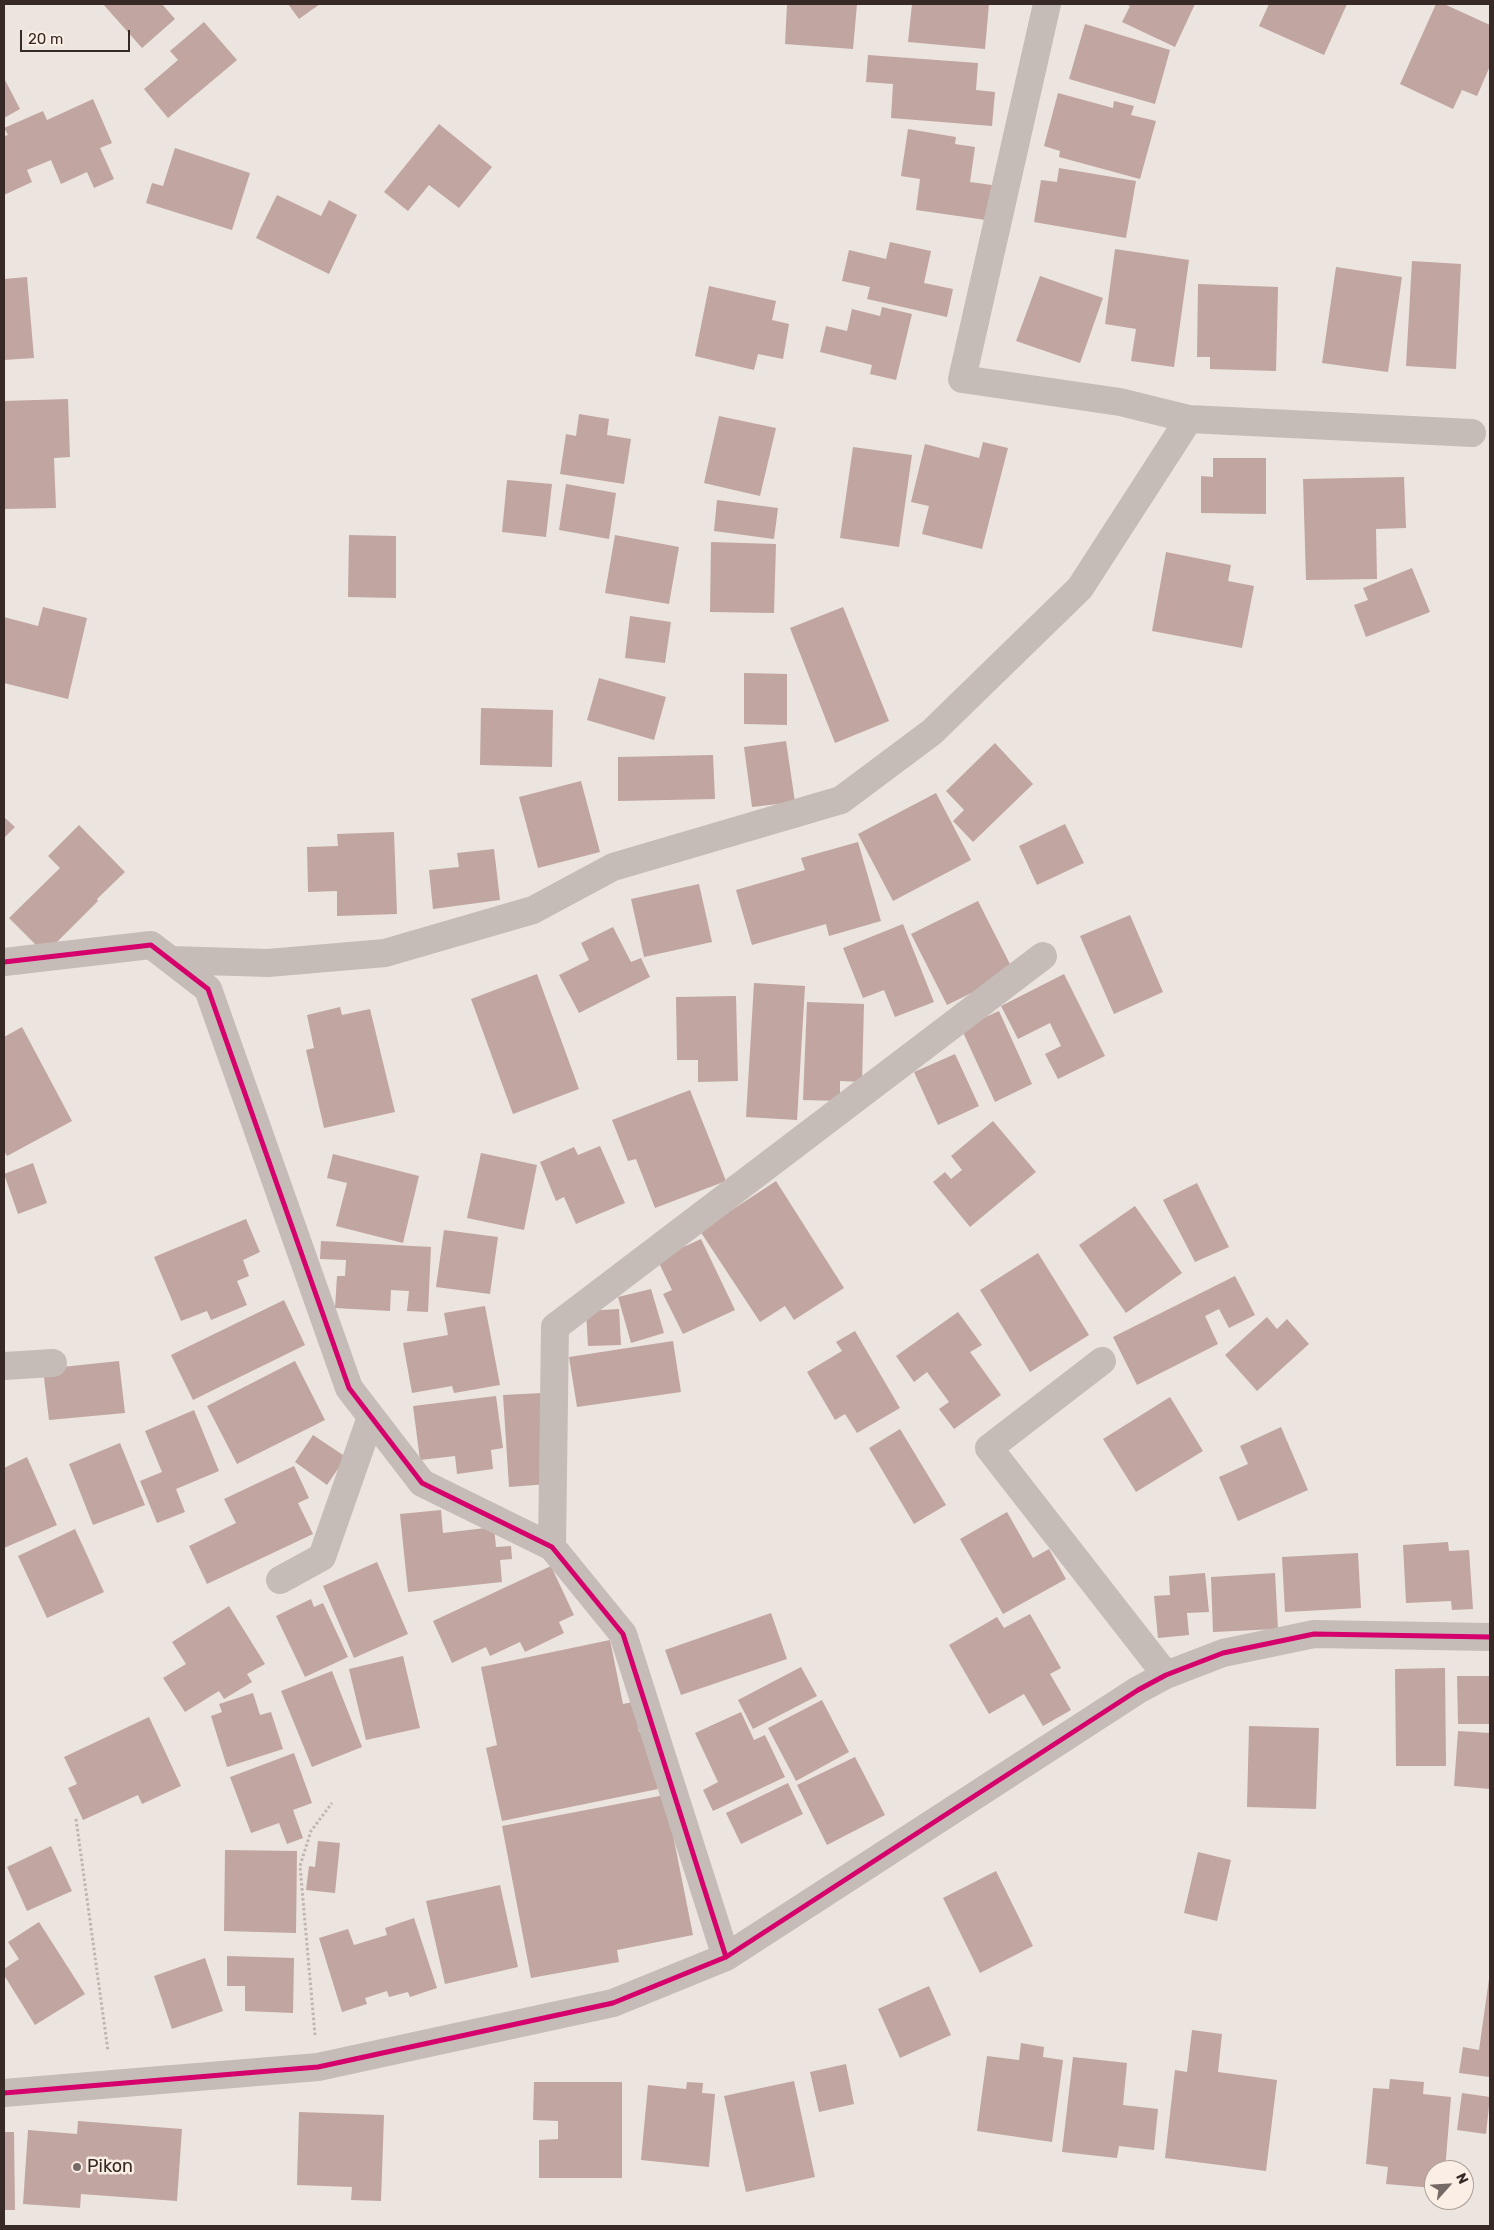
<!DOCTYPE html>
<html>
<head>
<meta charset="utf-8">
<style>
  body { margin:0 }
  #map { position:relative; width:1494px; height:2230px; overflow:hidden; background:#ece4df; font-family:Rubik,sans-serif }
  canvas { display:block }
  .frame { position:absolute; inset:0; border:5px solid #362926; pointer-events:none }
  .north { position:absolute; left:1424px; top:2160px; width:50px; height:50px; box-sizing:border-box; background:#faeee5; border:1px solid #ac9f99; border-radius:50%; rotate:64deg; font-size:14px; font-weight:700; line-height:20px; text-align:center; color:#362926 }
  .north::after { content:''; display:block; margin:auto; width:18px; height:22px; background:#766a67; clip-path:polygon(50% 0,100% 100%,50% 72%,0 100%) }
  .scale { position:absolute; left:20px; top:30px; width:110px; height:22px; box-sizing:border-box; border:2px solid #362926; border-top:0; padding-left:6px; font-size:15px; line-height:18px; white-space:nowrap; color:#362926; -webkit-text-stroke:4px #faeee5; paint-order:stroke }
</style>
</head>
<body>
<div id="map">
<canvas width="1494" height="2230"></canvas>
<div class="frame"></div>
<div class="north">N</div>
<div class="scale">20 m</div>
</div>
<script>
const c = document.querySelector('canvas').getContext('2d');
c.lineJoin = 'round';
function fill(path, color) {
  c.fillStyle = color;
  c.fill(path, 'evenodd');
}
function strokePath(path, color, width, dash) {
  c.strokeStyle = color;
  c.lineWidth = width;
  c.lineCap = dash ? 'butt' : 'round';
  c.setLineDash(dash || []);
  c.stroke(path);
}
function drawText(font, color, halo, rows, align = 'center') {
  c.font = font + ' Rubik,sans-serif';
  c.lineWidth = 5;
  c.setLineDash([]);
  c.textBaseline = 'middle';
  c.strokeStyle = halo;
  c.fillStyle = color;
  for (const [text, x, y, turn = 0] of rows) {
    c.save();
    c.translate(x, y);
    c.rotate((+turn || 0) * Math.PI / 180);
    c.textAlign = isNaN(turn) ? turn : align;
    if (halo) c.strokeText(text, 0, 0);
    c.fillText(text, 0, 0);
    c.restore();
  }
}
const building = new Path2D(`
  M103,4H162L175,19L142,48Z
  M288,4H320L299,19Z
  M787,4H857L853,49L785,44Z
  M912,4H989L985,49L908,42Z
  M1126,4H1195L1175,47L1122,22L1130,6Z
  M1269,4H1347L1324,55L1259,26Z
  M1436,4H1444L1490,25V66L1477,96L1462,90L1453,109L1400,84Z
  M204,22L237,60L168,118L144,89L178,60L170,51Z
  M1085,24L1170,50L1155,104L1069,79Z
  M868,55L978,63L976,90L995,92L992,126L891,118L893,84L866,82Z
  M4,78L20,109L4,118Z
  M1058,93L1113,108L1114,101L1134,106L1131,115L1156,121L1140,179L1059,157L1060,151L1044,146Z
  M93,99L112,143L100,148L114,179L94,188L87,172L61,184L51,160L27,170L32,182L4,195V136L8,135L4,128L43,111L47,120Z
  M439,124L492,167L459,208L429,185L408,211L384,192Z
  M908,129L956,137L955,144L975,147L970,182L992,185L986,220L916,210L920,179L901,176Z
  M175,148L250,173L232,230L146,203L152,183L163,186Z
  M1059,168L1136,181L1126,238L1034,222L1041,180L1057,182Z
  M277,195L321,216L329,200L357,215L329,274L256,238Z
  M890,242L931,251L924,283L953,289L947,317L867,299L870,287L842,281L849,250L886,259Z
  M1115,249L1189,260L1174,367L1131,361L1136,329L1105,324Z
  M1412,261L1461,264L1456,369L1406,366Z
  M1336,267L1402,277L1388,372L1322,363Z
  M1040,276L1103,298L1080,363L1016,341Z
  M27,277L34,358L4,360V279Z
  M1198,284L1278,287L1276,371L1210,369V357H1197Z
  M709,286L776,301L772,320L789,324L783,359L758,354L754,370L695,356Z
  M882,307L912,314L896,380L870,374L872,365L820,352L826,326L847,331L852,309L880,316Z
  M68,399L70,457L54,458L56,508L4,509V401Z
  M579,414L609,419L607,435L631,439L624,484L560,474L566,434L576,436Z
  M719,416L776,428L760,496L704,483Z
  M983,442L1008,448L982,549L922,534L929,506L911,502L925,444L979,458Z
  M853,447L912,455L899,547L840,538Z
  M1213,458H1266V514L1201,513V476L1213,477Z
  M1404,477L1406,528L1376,529L1377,579L1306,580L1303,479Z
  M507,480L552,484L546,537L502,532Z
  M566,484L616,493L609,539L559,530Z
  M717,500L778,508L774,539L714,531Z
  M349,535L396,536V598L348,597Z
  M615,535L679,547L669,604L605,593Z
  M711,542L776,544L774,613L710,612Z
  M1166,552L1231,565L1228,581L1254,586L1242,648L1152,631Z
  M1412,568L1430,612L1366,637L1354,605L1368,600L1363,588Z
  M43,607L87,618L68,699L4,683V617L38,626Z
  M843,607L889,721L835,743L790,628Z
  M630,616L671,622L665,663L625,658Z
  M744,673L787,674V725L744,724Z
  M599,678L666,697L654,740L587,720Z
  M481,708L553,710L552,767L480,765Z
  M786,741L795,802L752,807L744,747Z
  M995,743L1033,784L973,842L953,821L964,810L946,791Z
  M713,755L715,799L618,801V757Z
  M581,781L600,852L538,868L519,797Z
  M936,793L971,860L893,901L858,834Z
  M4,817L15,827L4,838Z
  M1065,824L1084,863L1037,885L1019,846Z
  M79,825L125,872L97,899L98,901L45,954L9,918L60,868L48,856Z
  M394,832L397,914L337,916V891L308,892L307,847L338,846L337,834Z
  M858,842L881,921L829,936L826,924L752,945L736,890L805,870L801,858Z
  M494,849L500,900L433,909L429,870L459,867L457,853Z
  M699,884L712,942L644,957L631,899Z
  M978,901L1014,972L947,1005L911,934Z
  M1130,915L1163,992L1114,1014L1080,936Z
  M903,924L934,1002L895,1017L884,990L863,998L843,948Z
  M613,927L631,962L641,958L650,977L579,1013L559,975L589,960L581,943Z
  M537,974L579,1089L513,1114L471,999Z
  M1064,974L1105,1056L1058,1079L1045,1054L1061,1046L1050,1023L1018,1039L1001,1006Z
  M754,983L805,986L797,1120L746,1117Z
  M736,996L738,1081L698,1082V1060H677L676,997Z
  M807,1002L864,1004L862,1082L840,1081V1101L803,1100Z
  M340,1007L342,1015L370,1009L395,1112L324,1128L306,1050L314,1048L307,1015Z
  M999,1011L1032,1084L995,1102L961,1028Z
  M22,1027L72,1121L7,1156L4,1151V1037Z
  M955,1054L979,1106L938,1125L914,1072Z
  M690,1090L726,1181L655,1208L636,1159L628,1161L612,1120Z
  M993,1121L1036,1172L970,1227L933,1182L945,1172L951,1179L962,1170L951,1156Z
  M600,1146L625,1203L576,1224L564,1197L556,1201L540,1162L574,1147L578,1155Z
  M481,1153L537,1165L524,1230L467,1218Z
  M333,1154L419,1176L403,1243L336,1226L347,1183L327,1178Z
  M33,1163L47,1203L18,1214L4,1174Z
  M776,1181L844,1288L794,1320L785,1306L760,1322L700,1231Z
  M1197,1183L1229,1247L1195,1262L1163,1200Z
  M1135,1206L1182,1273L1126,1313L1079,1245Z
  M246,1219L260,1252L243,1260L249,1276L237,1281L247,1305L211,1320L207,1311L181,1321L154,1257Z
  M444,1230L498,1237L490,1294L436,1287Z
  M701,1239L735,1310L683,1334L663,1294L672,1290L657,1259Z
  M321,1241L431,1247L428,1312L407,1311L409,1291L391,1290L390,1311L335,1308L337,1276H345L346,1260L320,1259Z
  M1038,1253L1089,1335L1030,1372L980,1290Z
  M1235,1276L1255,1315L1229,1328L1219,1309L1205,1316L1218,1344L1137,1385L1113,1337Z
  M651,1289L664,1333L631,1343L618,1297Z
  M284,1300L305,1345L193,1400L171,1355Z
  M485,1306L500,1385L454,1393L452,1386L412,1393L403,1343L448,1335L444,1313Z
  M619,1309L621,1345L588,1346L586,1311Z
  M958,1312L982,1345L970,1352L1001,1395L954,1429L939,1409L949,1402L927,1372L914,1382L896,1356Z
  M1267,1317L1277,1329L1287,1319L1309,1344L1257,1391L1225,1355Z
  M855,1331L900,1408L857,1433L845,1414L835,1420L807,1372L842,1351L836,1342Z
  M673,1341L681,1392L577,1407L569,1357Z
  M119,1361L125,1413L49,1420L43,1369Z
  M295,1361L325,1420L237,1464L207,1406Z
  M542,1393L548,1484L509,1487L503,1395Z
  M496,1396L503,1448L491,1450L493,1469L457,1474L455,1456L420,1460L413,1406Z
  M1170,1397L1203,1451L1136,1492L1103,1439Z
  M194,1410L219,1471L176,1489L185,1512L157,1523L140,1481L162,1472L145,1431Z
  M1281,1427L1308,1490L1238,1521L1219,1477L1248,1464L1240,1446Z
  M900,1429L946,1505L914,1524L869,1448Z
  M313,1435L346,1457L327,1485L295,1462Z
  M120,1443L145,1505L93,1525L69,1464Z
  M27,1457L57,1525L4,1548V1468Z
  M294,1466L309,1498L298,1503L313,1534L207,1584L189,1546L236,1523L224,1499Z
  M441,1510L443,1533L494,1527L496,1547L511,1546L512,1559L500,1560L502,1582L408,1592L400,1514Z
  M1007,1512L1033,1558L1049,1549L1066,1579L1003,1614L960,1539Z
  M75,1529L104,1592L47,1618L18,1556Z
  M1448,1542L1449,1551L1469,1550L1473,1609L1452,1610L1451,1601L1406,1603L1403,1545Z
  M1358,1553L1361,1608L1285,1612L1282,1557Z
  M377,1562L408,1634L354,1658L323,1586Z
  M551,1566L574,1615L559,1622L564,1633L525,1652L520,1642L490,1656L486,1647L452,1663L433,1621Z
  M1205,1573L1209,1612L1187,1613L1189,1635L1158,1638L1154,1596L1170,1595L1169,1576Z
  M1275,1573L1278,1629L1213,1632L1211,1577Z
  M311,1599L314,1607L323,1603L348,1657L305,1677L276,1616Z
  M229,1606L265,1664L247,1674L252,1682L224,1699L219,1691L185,1712L163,1678L186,1664L172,1642Z
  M771,1613L787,1659L681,1695L665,1650Z
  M1030,1614L1061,1668L1050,1674L1071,1710L1043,1726L1024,1694L989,1714L949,1645L997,1617L1004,1628Z
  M610,1640L623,1704L633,1702L639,1732L646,1731L658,1789L502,1821L486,1748L497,1745L481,1667Z
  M403,1656L420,1728L366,1740L349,1669Z
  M801,1667L817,1696L753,1729L738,1700Z
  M1445,1668L1446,1766H1396L1395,1669Z
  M332,1671L362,1747L312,1767L281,1691Z
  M1457,1676H1490V1724H1458Z
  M253,1693L260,1715L271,1712L283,1749L227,1767L211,1716L222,1712L219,1704Z
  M822,1700L849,1752L796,1781L768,1728Z
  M741,1712L754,1740L765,1735L785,1777L713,1811L703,1790L718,1782L695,1733Z
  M149,1717L181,1786L142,1804L138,1795L83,1820L68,1788L77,1784L64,1757Z
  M1249,1726L1319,1728L1316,1809L1247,1807Z
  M1458,1731L1490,1733V1789L1454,1786Z
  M294,1753L312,1803L293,1810L303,1838L287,1844L279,1823L251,1833L230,1777Z
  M855,1757L885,1815L827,1845L797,1785Z
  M788,1783L803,1814L741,1844L726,1813Z
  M665,1795L693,1935L617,1950L619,1962L531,1978L502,1826Z
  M318,1841L340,1843L335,1893L306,1890L309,1866L315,1867Z
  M51,1846L72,1891L27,1911L7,1867Z
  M225,1850L297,1851L296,1933L224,1931Z
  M1198,1852L1231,1860L1217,1921L1184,1913Z
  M996,1871L1033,1946L980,1973L943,1898Z
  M500,1885L518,1967L445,1984L426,1901Z
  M414,1918L437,1988L410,1997L408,1992L389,1997L387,1991L365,1998L367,2004L342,2012L319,1938L348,1929L354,1945L387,1935L385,1928Z
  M39,1922L85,1994L35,2025L4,1975V1969L19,1959L8,1942Z
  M227,1956L294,1958L293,2013L245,2011V1986H227Z
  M205,1958L223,2011L172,2029L154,1976Z
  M1489,1979L1490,2077L1459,2073L1463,2047L1479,2050Z
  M929,1986L951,2035L900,2058L878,2009Z
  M1192,2030L1222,2034L1218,2072L1277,2080L1266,2171L1165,2158L1175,2070L1187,2072Z
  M1021,2043L1044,2047L1043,2057L1063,2060L1052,2142L977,2131L987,2056L1019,2060Z
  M1073,2057L1127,2063L1123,2105L1158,2109L1154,2150L1119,2146L1117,2158L1062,2152Z
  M846,2064L854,2104L819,2112L810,2072Z
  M1390,2079L1424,2082L1423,2094L1451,2097L1445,2170H1434V2188L1386,2184L1388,2167L1366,2164L1373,2088L1389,2089Z
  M794,2081L815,2177L746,2192L724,2096Z
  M534,2082H622V2178H539V2140L558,2139V2121L533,2120Z
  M687,2082L703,2083L702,2093L715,2094L709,2167L641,2160L648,2085L686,2089Z
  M1462,2093L1490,2097L1486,2134L1457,2130Z
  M299,2112L384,2115L381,2201L351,2200L352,2187L297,2185Z
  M78,2121L182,2129L177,2201L81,2194L80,2208L23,2204L28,2130L77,2134Z
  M4,2132H14L15,2210H4Z`);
const path = new Path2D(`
  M76,1819L108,2051
  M315,2035L300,1866L311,1831L332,1803`);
const minor = new Path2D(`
  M1047,4L962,379L1120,402L1189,419L1472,433
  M171,960L268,963L385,953L533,910L613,867L841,800L932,732L1080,588L1189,419
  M4,962L151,945L208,989L349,1388L422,1483L552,1547L623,1634L726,1957
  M1102,1361L989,1448L1166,1675
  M4,1366L53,1363
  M552,1547L555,1327L1043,956
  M280,1580L322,1557L371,1417
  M4,2093L318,2067L613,2003L726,1957L1138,1690L1166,1675L1223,1653L1314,1634L1490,1637`);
const cycleway = new Path2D(`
  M4,962L151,945L208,989L349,1388L422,1483L552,1547L623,1634L726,1957
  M4,2093L318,2067L613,2003L726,1957L1138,1690L1166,1675L1223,1653L1314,1634L1490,1637`);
const markers = [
  [77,2167,5,"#766a67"]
];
const poiNames = [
  ["Pikon",87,2167]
];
fill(building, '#c1a5a0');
strokePath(path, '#beb5b0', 3, [2.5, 2.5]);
strokePath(minor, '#c5bcb8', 28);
strokePath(cycleway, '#d6006c', 5);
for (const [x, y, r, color] of markers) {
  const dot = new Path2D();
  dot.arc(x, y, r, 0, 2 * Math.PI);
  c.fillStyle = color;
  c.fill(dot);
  strokePath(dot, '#faeee5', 2);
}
drawText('18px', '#362926', '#faeee5', poiNames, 'left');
</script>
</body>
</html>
